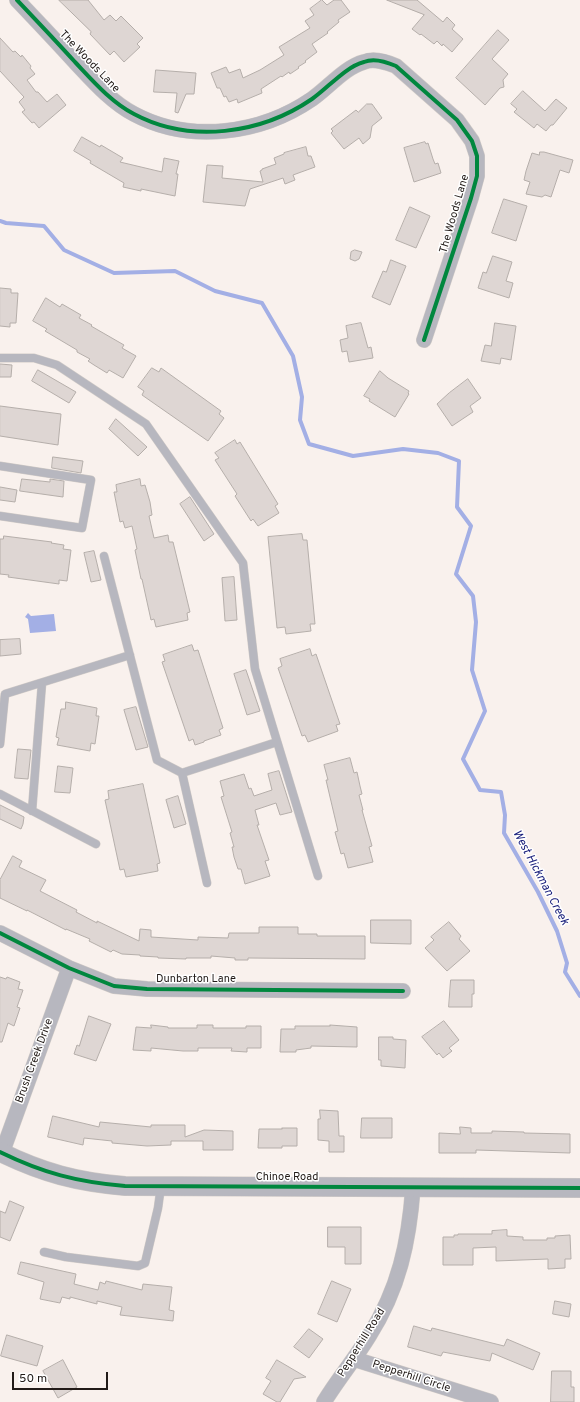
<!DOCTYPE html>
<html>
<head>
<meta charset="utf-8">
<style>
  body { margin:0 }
  #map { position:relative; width:580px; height:1402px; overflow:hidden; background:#f9f1ed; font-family:Overpass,sans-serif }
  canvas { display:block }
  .scale { position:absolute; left:12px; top:1372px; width:96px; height:18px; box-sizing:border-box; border:2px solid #221b18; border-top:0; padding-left:5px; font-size:12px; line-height:14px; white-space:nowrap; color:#221b18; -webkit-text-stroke:3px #fff; paint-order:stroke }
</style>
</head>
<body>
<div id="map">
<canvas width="580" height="1402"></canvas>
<div class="scale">50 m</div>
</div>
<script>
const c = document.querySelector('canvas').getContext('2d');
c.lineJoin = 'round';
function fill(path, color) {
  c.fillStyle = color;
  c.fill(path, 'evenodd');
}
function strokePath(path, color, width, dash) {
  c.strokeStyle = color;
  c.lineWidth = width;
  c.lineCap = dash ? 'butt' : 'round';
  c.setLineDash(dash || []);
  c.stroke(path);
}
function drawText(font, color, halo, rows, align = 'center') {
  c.font = font + ' Overpass,sans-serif';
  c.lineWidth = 3;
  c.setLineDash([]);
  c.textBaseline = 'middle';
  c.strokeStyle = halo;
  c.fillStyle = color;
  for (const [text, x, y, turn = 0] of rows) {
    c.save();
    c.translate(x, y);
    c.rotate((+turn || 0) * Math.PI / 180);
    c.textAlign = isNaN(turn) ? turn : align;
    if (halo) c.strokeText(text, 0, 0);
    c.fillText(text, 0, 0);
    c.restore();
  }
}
const water = new Path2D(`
  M28,613L31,616L54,614L56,631L30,633L28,619L25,617Z`);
const stream = new Path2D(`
  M0,221L6,223L44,226L64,250L114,273L175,271L215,291L262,303L293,356L302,397L300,420L309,444L353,456L403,449L438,453L459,461L457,507L471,526L456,574L473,596L476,622L472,670L485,711L463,759L480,790L501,792L505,815L504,833L538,892L557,931L567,963L565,972L580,996`);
const building = new Path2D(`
  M59,0H88L104,20L110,15L116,21L121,16L143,38L137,44L140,47L124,62L114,51L110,55L90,34L91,32Z
  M322,0L327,5L334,0H341L350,12L338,20L339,22L327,32L328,33L312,44L317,52L305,61L306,62L298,67L299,68L290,74L289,72L282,77L281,76L261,89L262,93L238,103L237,99L229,102L226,96L224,97L220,88H217L211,73L226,67L229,73L240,69L243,78L260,70L284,55L279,47L310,28L305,21L314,15L310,9Z
  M387,0H417L443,22L447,17L455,25L452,29L463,39L452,52L443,44L442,46L437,41L434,44L421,34L420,35L412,29L424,15Z
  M498,30L509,40L492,59L508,74L503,80L504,87L500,88L485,105L456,78Z
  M0,38L13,52L15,51L21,57L22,55L31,66L30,68L35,74L27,80L36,92H38L47,102L57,94L66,105L39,128L34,122L32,123L22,112L25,110L19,102L24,97L0,71Z
  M156,70L196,73L194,94H186L178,113L175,112L177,93L154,92Z
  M523,91L545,111L556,99L567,108L553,125H551L546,131L537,124L534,128L514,112L517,109L511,104Z
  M367,104H372L382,118L372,126L370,138L363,144L359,138L344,149L331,133L333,131L331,129L356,110L358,112Z
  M82,137L100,147L101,145L123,158L120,162L162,172L164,158L179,161L176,174H178L175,196L141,189V191L123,187L124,183L90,163L91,161L74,151Z
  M425,142L426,144L428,143L433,159L435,164L438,163L441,173L414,182L404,148Z
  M306,147L308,156H311L315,167L293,175L295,180L285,184L283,178L250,189L245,206L203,202L207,165L223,166L222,178L263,182L260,171L262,170V169L276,164L274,158L284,154V153Z
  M540,152H544L573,160L569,173L560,170L551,197L545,195L542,197L526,194L530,182L524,180L526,171L532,153L539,155Z
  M504,199L527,206L516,241L492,233Z
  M410,207L430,216L416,248L396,240Z
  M355,250L362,252L359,259L355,261L350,259L351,252Z
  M493,256L512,262L506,281L513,283L509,298L478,288L483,272L486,273Z
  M391,260L406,266L390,305L372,297L383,271L386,272Z
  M0,288L11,289V293H18L16,323H10V327L0,326Z
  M46,298L60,307L62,304L81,315L79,318L92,325L91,326L124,345L122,348L136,356L123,378L109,370L107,373L94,365L88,361L90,359L77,352V350L45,331L47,329L33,321Z
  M361,323L368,348L371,347L373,358L349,362L347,351L342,352L340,340L348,338L346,326Z
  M495,323L516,326L511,360L501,358L500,364L481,361L485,345L491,346Z
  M0,364L12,365L11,377H0Z
  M152,368L159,372L161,368L221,411L219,414L224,418L208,441L142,395L144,391L138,387Z
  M38,370L76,392L69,403L32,381Z
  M380,371L388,378L409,391L408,393L409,394L395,417L369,401L370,399L364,396Z
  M468,379L481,398L470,406L473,412L452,426L437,404L449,393Z
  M0,406L61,414L58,445L0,436Z
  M116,419L147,447L138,456L109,429Z
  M235,440L237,444L240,442L278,504L275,506L279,513L258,526L253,519L251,521L242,507L235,496L237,494L215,460L219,458L215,453Z
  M53,457L83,461L81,473L52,468Z
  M22,479L50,482V479L64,481L63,497L20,491Z
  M140,479L141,486L145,485L150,502L152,515L149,516L154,538L168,535L169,542H173L190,612L187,613L188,620L156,627L154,619L151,620L142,579H141L135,550L137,549L132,526L125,528L123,521L120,522L114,492H117L116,485Z
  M0,487L17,490L15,502L0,500Z
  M190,497L214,534L204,541L180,504Z
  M302,534L303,540H307L315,624H310L311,631L286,634L285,627L277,628L268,537Z
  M4,536L52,542L51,543L64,545L63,549L71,550L67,581L59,580V584L8,577L9,575L0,574V539H3Z
  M94,551L101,580L91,582L84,553Z
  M234,577L237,620L225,621L222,578Z
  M20,639L21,654L0,656V640Z
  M192,645L194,651L198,650L223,728L219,730L221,735L204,741V742L195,745L193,739L189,741L162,662L165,661L163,655Z
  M310,649L312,656L316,654L340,724L336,725L338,731L308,742L305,735L302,736L278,668L282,666L280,659Z
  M246,670L260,711L247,715L234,674Z
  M66,702L97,708L96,716H99L95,744L91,743L90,751L57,745L59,738L56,737L61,709H65Z
  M136,707L148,747L136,750L124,710Z
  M18,749L31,750L28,779L15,778Z
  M350,758L354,773L357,772L360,786L362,794L359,795L363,810H362L372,846L369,847L373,862L348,868L344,853L341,854L335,832L338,831L326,780H328L324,765Z
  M58,766L73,768L70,793L55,792Z
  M279,771L292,812L280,815L276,803L255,810L259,825H257L269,860L265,861L270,876L245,884L241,869H238L234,857L232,847H234L230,833L232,832L221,797L224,796L220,781L244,774L249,789L251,788L254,796L272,790L268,774Z
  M143,784L160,863L157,864L158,871L126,877L124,869L120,870L105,800L109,799L108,791Z
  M178,796L186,824L174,828L166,800Z
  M0,805L24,817L23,824L21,829L0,819Z
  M13,856L22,861L19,867L46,880L40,891L77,910L76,912L97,923V921L139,941L140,929L151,930V937L198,940V937L228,938L229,933H259V927H298V934H317V936H365V959L248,958V960H235V958L211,956V958H186V959L158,958V957L140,956V955L122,954L113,950L111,952L89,941L90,939L66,929V930L27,910V911L0,898V880Z
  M371,920H411V944L371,943Z
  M449,922L461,936L459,939L470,951L447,971L425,948L434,940L431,937Z
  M0,977L6,979L7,977L20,982L18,989L23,990L17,1007L20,1008L14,1026L8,1023L2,1042H0Z
  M451,980H474V994H472V1007H449Z
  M89,1016L111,1024L96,1061L74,1054L77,1045L79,1046Z
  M444,1021L459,1040L449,1048L452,1051L443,1058L439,1053L437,1055L422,1037Z
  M151,1025L168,1027V1028H197V1025H213V1028H246V1026H261V1048H247V1052L231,1051L232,1048H198V1051H183L151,1048V1051L133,1050L136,1027L151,1028Z
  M330,1025L357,1027V1047L311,1046V1048L296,1050V1052H280L281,1029H295V1026H330Z
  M379,1037H393V1039L406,1040L405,1068L381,1066V1060H379Z
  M320,1110L338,1111L339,1136H344V1152H329V1141L318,1140V1119H320Z
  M53,1116L99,1127L100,1122L151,1127V1125H185V1137L204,1130L233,1131V1150H203V1141H171V1145L147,1146L112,1143V1141L84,1138L83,1145L48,1137Z
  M362,1118H392V1138H361Z
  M460,1127L471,1128V1133H492V1131L524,1132V1133L570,1134V1153L476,1150V1153H439V1133L460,1134Z
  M282,1128H297V1146H282V1148H258L259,1129H282Z
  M10,1201L24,1207L10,1241L0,1237V1211L5,1213Z
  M328,1227H361V1264H345V1247H328Z
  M507,1230V1236L523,1237V1240H547V1238H555V1236L570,1235L571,1259H565V1268L548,1269V1259L496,1261V1247L473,1248V1265H443V1237H454V1235H458V1234H492V1231Z
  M21,1262L76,1274L74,1284L98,1290L100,1282L105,1284L106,1281L142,1290L143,1284L172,1287L169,1310L174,1311L173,1321L120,1315L122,1307L97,1301V1304L70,1297V1299L62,1297L60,1303L40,1299L44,1282L18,1274Z
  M332,1281L351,1289L337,1322L318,1314Z
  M555,1301L571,1304L569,1317L553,1314Z
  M414,1326L431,1331L432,1328L504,1346L507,1339L540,1353L533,1370L492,1353L490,1361L443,1352L441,1356L408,1347Z
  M309,1329L323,1339L309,1358L294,1347Z
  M7,1335L43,1346L37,1366L1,1356Z
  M63,1360L77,1387L58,1398L43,1371Z
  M277,1360L306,1377L294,1379L280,1402H277L263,1394L271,1381L266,1378Z
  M552,1371H571V1387H574V1402H551Z`);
const service = new Path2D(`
  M0,358H34L57,365L146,424L243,563L255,669L318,876
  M0,466L91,480L82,528L0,516
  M104,556L157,760L182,773L277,742
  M0,744L5,694L130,655
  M182,773L207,883
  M0,794L96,844
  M32,811L42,683
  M44,1252L66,1257L138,1266L145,1263L158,1208L161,1186`);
const minor = new Path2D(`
  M17,0C37,21 56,41 75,62C93,81 111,102 134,114C190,144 261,134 312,99C328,88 345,67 364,62C373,58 387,62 396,66L457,120L472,141L477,156V176L471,198L424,340
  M0,933L69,968L114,986L147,989L403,991
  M2,1153L69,968
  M354,1359L491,1402
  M324,1402C338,1379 355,1359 369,1336C399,1289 409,1242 413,1187`);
const tertiary = new Path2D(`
  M0,1152C43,1173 77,1182 125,1186L580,1188`);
const cycleway = new Path2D(`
  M17,0C37,21 56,41 75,62C93,81 111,102 134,114C190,144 261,134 312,99C328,88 345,67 364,62C373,58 387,62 396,66L457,120L472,141L477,156V176L471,198L424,340
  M0,933L69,968L114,986L147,989L403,991
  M0,1152C43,1173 77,1182 125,1186L580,1188`);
const streetNames = [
  ["The Woods Lane",89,62,46],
  ["The Woods Lane",455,214,-74],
  ["Dunbarton Lane",196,980],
  ["Brush Creek Drive",35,1061,-70],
  ["Chinoe Road",287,1178],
  ["Pepperhill Road",362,1343,-58],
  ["Pepperhill Circle",411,1377,18]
];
const waterNames = [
  ["West Hickman Creek",540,878,62]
];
fill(water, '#a3afe5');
strokePath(stream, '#a3afe5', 4);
fill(building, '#ded6d3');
strokePath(building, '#b5aeaa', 1);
strokePath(service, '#d1cbc7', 9);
strokePath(minor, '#d1cbc7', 16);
strokePath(tertiary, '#d1cbc7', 20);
strokePath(service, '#b7b7bf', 8);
strokePath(minor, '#b7b7bf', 15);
strokePath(tertiary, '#b7b7bf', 19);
strokePath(cycleway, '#00873e', 4);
drawText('11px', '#221b18', '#fff', streetNames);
drawText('italic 12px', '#1c227d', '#fff', waterNames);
</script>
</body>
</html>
